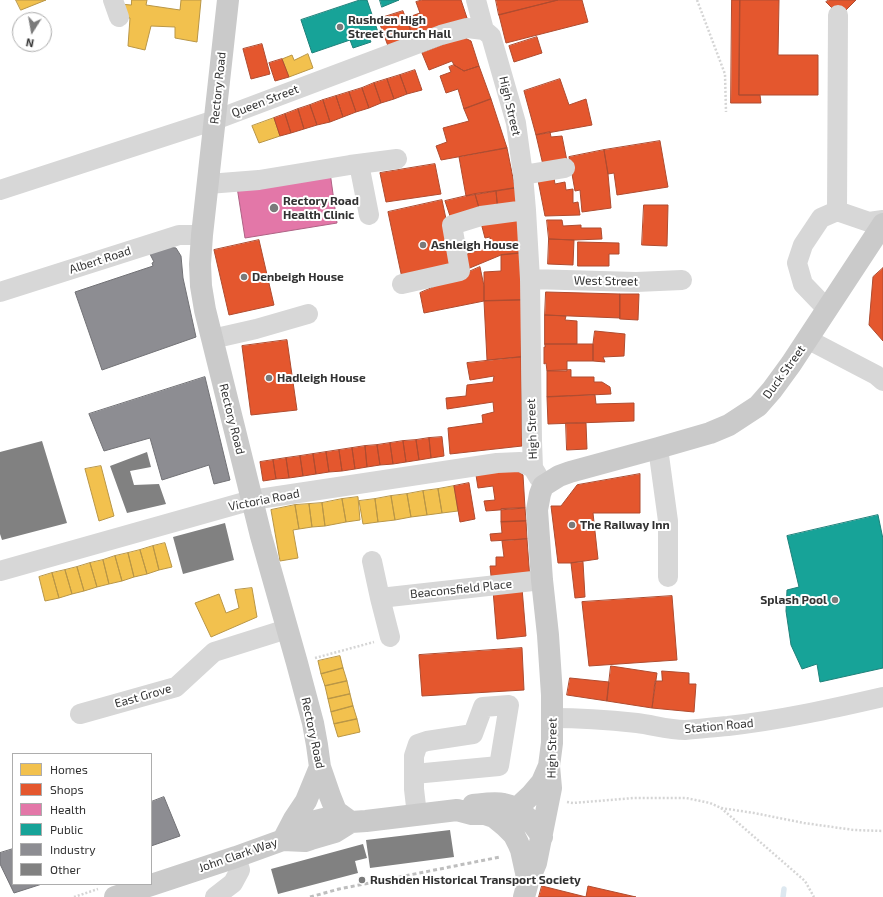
<!DOCTYPE html>
<html>
<head>
<meta charset="utf-8">
<style>
  body { margin:0 }
  #map { position:relative; width:883px; height:897px; overflow:hidden; background:#fff; font-family:"Exo 2",sans-serif }
  canvas { display:block }
  .legend { position:absolute; left:12px; top:753px; width:140px; height:132px; box-sizing:border-box; background:#fff; border:1px solid #adadad; margin:0; padding:5px 7px; list-style:none; font-size:12px; color:#333 }
  .legend li { display:flex; align-items:center; gap:8px; height:20px }
  .legend b { width:20px; border:1px solid #adadad }
  .north { position:absolute; left:12px; top:12px; width:40px; height:40px; box-sizing:border-box; background:#fff; border:1px solid #adadad; border-radius:50%; rotate:191deg; font-size:11px; font-weight:700; line-height:16px; text-align:center; color:#333 }
  .north::after { content:''; display:block; margin:auto; width:14px; height:18px; background:#7a7a7a; clip-path:polygon(50% 0,100% 100%,50% 72%,0 100%) }
</style>
</head>
<body>
<div id="map">
<canvas width="883" height="897"></canvas>
<ul class="legend">
<li><b style="height:11px;background:#f2c14e"></b>Homes</li>
<li><b style="height:11px;background:#e4572e"></b>Shops</li>
<li><b style="height:11px;background:#e377a8"></b>Health</li>
<li><b style="height:11px;background:#17a398"></b>Public</li>
<li><b style="height:11px;background:#8d8d92"></b>Industry</li>
<li><b style="height:11px;background:#818181"></b>Other</li>
</ul>
<div class="north">N</div>
</div>
<script>
const c = document.querySelector('canvas').getContext('2d');
c.lineJoin = 'round';
function fill(path, color) {
  c.fillStyle = color;
  c.fill(path, 'evenodd');
}
function strokePath(path, color, width, dash) {
  c.strokeStyle = color;
  c.lineWidth = width;
  c.lineCap = dash ? 'butt' : 'round';
  c.setLineDash(dash || []);
  c.stroke(path);
}
function drawText(font, color, halo, rows, align = 'center') {
  c.font = font + ' "Exo 2",sans-serif';
  c.lineWidth = 4;
  c.setLineDash([]);
  c.textBaseline = 'middle';
  c.strokeStyle = halo;
  c.fillStyle = color;
  for (const [text, x, y, turn = 0] of rows) {
    c.save();
    c.translate(x, y);
    c.rotate((+turn || 0) * Math.PI / 180);
    c.textAlign = isNaN(turn) ? turn : align;
    if (halo) c.strokeText(text, 0, 0);
    c.fillText(text, 0, 0);
    c.restore();
  }
}
const homes = new Path2D(`
  M16,0H46L21,10Z
  M132,0H147L146,5L180,10L181,0H201L197,42L175,38V27L151,26L145,50L128,46L130,18L119,17L120,4L131,5Z
  M308,54L313,68L289,77L282,59L292,55L294,60Z
  M274,118L280,136L259,143L252,126Z
  M101,466L114,516L99,521L85,469Z
  M454,486L458,511L442,513L438,489Z
  M438,489L442,513L427,515L423,491Z
  M423,491L427,515L411,517L407,494Z
  M407,494L411,517L395,520L391,496Z
  M391,496L395,520L378,522L375,499Z
  M358,497L360,520L346,522L342,499Z
  M342,499L346,522L325,526L322,503Z
  M375,499L378,522L363,524L359,501Z
  M322,503L325,526L312,527L309,504Z
  M309,504L312,527L299,529L295,505Z
  M295,505L299,529L293,530L298,558L280,561L271,510Z
  M165,543L172,567L159,570L153,546Z
  M153,546L159,570L147,574L140,550Z
  M140,550L147,574L134,577L128,553Z
  M128,553L134,577L122,581L115,556Z
  M115,556L122,581L109,584L103,560Z
  M103,560L109,584L97,587L90,563Z
  M90,563L97,587L84,591L77,567Z
  M77,567L84,591L72,594L65,570Z
  M65,570L72,594L59,598L52,573Z
  M52,573L59,598L45,601L39,577Z
  M252,588L257,617L211,637L195,603L219,594L226,613L239,608L235,590Z
  M340,656L343,668L321,674L318,661Z
  M343,668L347,681L325,686L321,674Z
  M347,681L350,694L328,699L325,686Z
  M350,694L353,706L331,712L328,699Z
  M353,706L357,719L334,724L331,712Z
  M357,719L360,732L338,737L334,724Z`);
const shops = new Path2D(`
  M422,0H461L467,18L413,37L406,18L420,13L416,2Z
  M496,0H558L499,15Z
  M558,0H582L588,22L506,43L499,15Z
  M732,0H740L739,95H760L761,103H731Z
  M740,0H779L778,55H818V95H739Z
  M829,0H856L840,16L826,2Z
  M403,11L413,37L388,46L378,19Z
  M463,37L471,41L479,66L464,71L454,65L452,61L429,70L422,53Z
  M537,37L542,53L514,62L509,46Z
  M262,44L270,74L251,79L243,49Z
  M282,59L289,77L275,81L269,63Z
  M454,65L464,71L479,66L491,99L464,109L458,89L446,93L440,76L451,72L449,67Z
  M415,70L422,90L407,94L400,75Z
  M400,75L407,94L394,99L387,79Z
  M387,79L394,99L381,103L374,83Z
  M560,79L569,105L586,99L592,125L536,135L524,91Z
  M374,83L381,103L369,108L362,88Z
  M362,88L369,108L356,112L349,92Z
  M349,92L356,112L343,117L336,96Z
  M336,96L343,117L330,122L323,100Z
  M491,99L507,148L441,160L436,146L447,142L443,128L469,121L464,109Z
  M323,100L330,122L317,125L310,105Z
  M310,105L317,125L304,129L298,109Z
  M298,109L304,129L291,133L285,114Z
  M285,114L291,133L280,136L274,118Z
  M550,132L551,137L562,136L567,161L543,165L536,135Z
  M660,141L668,187L617,195L614,173L608,174L604,150Z
  M507,148L515,188L466,196L459,157Z
  M604,150L608,174L611,208L582,212L580,190L575,191L569,157Z
  M435,164L441,194L386,202L380,173Z
  M553,172L555,184L565,182L566,190L573,189V203L578,202L580,215L545,216L537,175Z
  M515,188L517,210L498,212L496,191Z
  M496,191L498,212L481,215L475,194Z
  M475,194L481,215L452,222L445,201Z
  M442,200L456,266L402,278L388,212Z
  M644,205H668L667,246L642,245Z
  M521,213V253L501,255L465,270L459,257L490,246V237L485,238L480,219Z
  M547,220H562L563,226L581,225V228H601L602,239L574,240L549,239Z
  M549,239L574,240L573,265L548,264Z
  M259,240L274,305L229,315L214,250Z
  M578,242L619,243V254H609V266H578Z
  M521,253L522,300L484,301V272L501,271V255Z
  M480,267L484,286V301L424,313L420,293Z
  M883,268V341L869,325L873,277Z
  M546,292L620,294V318L545,315Z
  M620,294H639L638,320L620,319Z
  M522,300L521,357L487,360L484,301Z
  M545,315L566,316L565,320L577,321V344H545Z
  M595,331L625,334L624,356L603,357L605,362L593,361V344Z
  M287,340L297,410L251,415L242,346Z
  M545,344H593V361H567V371H547L546,363L544,364V347H545Z
  M521,357L522,446L450,454L448,428L483,423L482,415L494,412L493,402L447,409L446,398L466,396L467,385L493,382L494,376L470,380L467,363Z
  M571,370V377H594V382H602L610,387L611,394L547,397V371Z
  M595,395L596,404L634,403V421L548,424L547,397Z
  M566,423H586L587,449L567,450Z
  M442,437L444,456L431,458L429,438Z
  M429,438L431,458L419,460L416,440Z
  M416,440L419,460L406,462L403,441Z
  M403,441L406,462L393,464L390,443Z
  M390,443L393,464L380,465L377,445Z
  M377,445L380,465L367,467L365,446Z
  M365,446L367,467L355,469L352,448Z
  M352,448L355,469L342,471L339,450Z
  M339,450L342,471L329,472L326,452Z
  M326,452L329,472L316,474L313,454Z
  M313,454L316,474L303,476L300,456Z
  M300,456L303,476L289,478L286,458Z
  M286,458L289,478L276,479L273,460Z
  M273,460L276,479L263,481L260,462Z
  M515,469L523,475L525,508L486,511L484,501L495,500L493,486L478,488L476,475Z
  M640,474V513H593L598,559L571,563H558L551,506H561L577,485Z
  M469,483L475,519L460,522L454,486Z
  M525,508L526,521L501,522V509Z
  M526,521L527,539L491,541L490,534L502,533L501,522Z
  M527,539L530,580L491,576L490,566H496V557H504L502,541Z
  M583,562L585,597L575,598L571,563Z
  M522,588L526,636L497,639L493,590Z
  M672,596L677,660L589,666L582,602Z
  M522,648L524,690L422,696L419,655Z
  M611,666L657,673L652,708L607,701Z
  M662,671L689,673V684H696L694,712L652,708L655,681H662Z
  M570,678L609,682L607,701L567,695Z
  M542,886L586,897L588,886L636,897H539Z`);
const health = new Path2D(`
  M330,172L337,223L245,238L237,187Z`);
const public = new Path2D(`
  M360,0H367L379,35L369,38L371,42L353,48L350,40L312,53L301,20Z
  M380,0H399L382,7Z
  M878,515L883,539V668L820,682L817,664L802,669L791,645L786,611L787,590L799,587L787,536Z`);
const industry = new Path2D(`
  M167,247L176,248L181,256L183,278L196,337L102,370L75,292L153,266L152,263L154,262L149,252Z
  M205,377L230,480L214,484L209,465L162,480L150,438L104,451L89,414Z
  M164,797L180,836L151,846V802Z
  M13,849V884H42L14,893L0,864V853Z`);
const stream = new Path2D(`
  M783,897L784,889`);
const building = new Path2D(`
  M42,441L67,523L2,540L0,534V452Z
  M147,452L151,467L130,471L134,485L159,484L166,504L127,513L110,466Z
  M225,523L234,560L183,574L173,537Z
  M450,830L454,857L370,868L366,840Z
  M363,844L367,858L355,861L358,873L278,894L271,869Z`);
const path = new Path2D(`
  M697,0L725,74L726,112
  M315,658L374,642
  M567,802L573,803L634,798H686L710,803L721,808L754,813L804,823L854,830L883,831
  M721,808L805,881L814,897
  M74,897L98,889`);
const minor = new Path2D(`
  M113,0L119,17
  M476,0L484,30L491,36L516,123L523,175L526,210L530,279L532,441L533,468L539,478
  M359,164L369,215
  M523,175L565,168
  M208,184L259,180L350,165L397,159
  M0,190L215,120L441,35L467,28L484,30
  M837,211L838,15
  M530,279L636,282L682,280
  M402,284L460,271L452,225L481,216L526,210
  M0,292L179,235H202
  M827,309L803,284L797,263L803,245L821,218L837,211L869,222L883,220
  M212,339L256,329L308,314
  M807,339L876,375L883,381
  M658,448L668,521V577
  M372,561L380,598L390,637
  M0,571L252,500L497,463L520,462L533,468
  M380,598L542,580
  M80,714L176,687L214,652L287,629
  M552,718C581,718 609,720 637,723C653,725 669,730 685,730C700,729 714,727 728,726C781,720 831,709 883,697
  M414,774L499,766L509,705L483,707L473,734L427,741L418,744L414,756V789L417,815
  M215,897L233,883L240,870L236,857`);
const major = new Path2D(`
  M228,0L202,235L200,264L201,286L205,310L261,536L297,663L313,723L317,745L320,767L330,796L336,811L351,822
  M473,805C483,804 494,802 504,804C521,807 533,823 542,837
  M503,814L516,809L531,795L542,782L549,766
  M283,840L299,825L328,818L351,822L366,821L457,810L472,814H485L494,817L505,826L514,835L518,843L521,850L528,882
  M283,840L305,841L311,839L335,832L351,822
  M115,897L236,857L283,840L294,819L306,801L320,767
  M524,897L528,882L536,863L551,788L549,766L552,743V695L548,635L542,580L537,510L540,494L543,486L559,476L570,472L658,448L710,433L729,425L758,406L772,390L791,364L883,224`);
const rail = new Path2D(`
  M310,897L339,889L500,857`);
const markers = [
  [340,27,4,"#7a7a7a"],
  [274,208,5,"#7a7a7a"],
  [423,245,4,"#7a7a7a"],
  [244,277,4,"#7a7a7a"],
  [269,378,4,"#7a7a7a"],
  [572,525,4,"#7a7a7a"],
  [835,600,4,"#7a7a7a"],
  [362,880,4,"#7a7a7a"]
];
const poiNames = [
  ["Rushden High",348,20],
  ["Street Church Hall",348,34],
  ["Rectory Road",283,201],
  ["Health Clinic",283,215],
  ["Ashleigh House",431,245],
  ["Denbeigh House",252,277],
  ["Hadleigh House",277,378],
  ["The Railway Inn",580,525],
  ["Splash Pool",827,600,"right"],
  ["Rushden Historical Transport Society",370,880]
];
const streetNames = [
  ["Rectory Road",218,88,-84],
  ["Queen Street",265,101,-21],
  ["High Street",510,106,77],
  ["Albert Road",100,260,-18],
  ["West Street",606,281,1],
  ["Duck Street",784,372,-54],
  ["Rectory Road",232,419,76],
  ["High Street",532,429,-92],
  ["Victoria Road",264,500,-11],
  ["Beaconsfield Place",461,589,-6],
  ["East Grove",143,696,-16],
  ["Station Road",719,726,-5],
  ["Rectory Road",313,733,78],
  ["High Street",552,748,-89],
  ["John Clark Way",238,855,-19]
];
fill(homes, '#f2c14e');
strokePath(homes, '#b99646', 1);
fill(shops, '#e4572e');
strokePath(shops, '#af4c30', 1);
fill(health, '#e377a8');
strokePath(health, '#ae6385', 1);
fill(public, '#17a398');
strokePath(public, '#1f817a', 1);
fill(industry, '#8d8d92');
strokePath(industry, '#727276', 1);
strokePath(stream, '#dde8f0', 5.5);
fill(building, '#818181');
strokePath(path, '#d5d5d5', 2.5, [2, 2]);
strokePath(minor, '#d7d7d7', 20);
strokePath(major, '#cacaca', 22);
strokePath(rail, '#bebebe', 3, [4, 3]);
for (const [x, y, r, color] of markers) {
  const dot = new Path2D();
  dot.arc(x, y, r, 0, 2 * Math.PI);
  c.fillStyle = color;
  c.fill(dot);
  strokePath(dot, '#fff', 1.5);
}
drawText('bold 12px', '#333', '#fff', poiNames, 'left');
drawText('12px', '#333', '#fff', streetNames);
</script>
</body>
</html>
